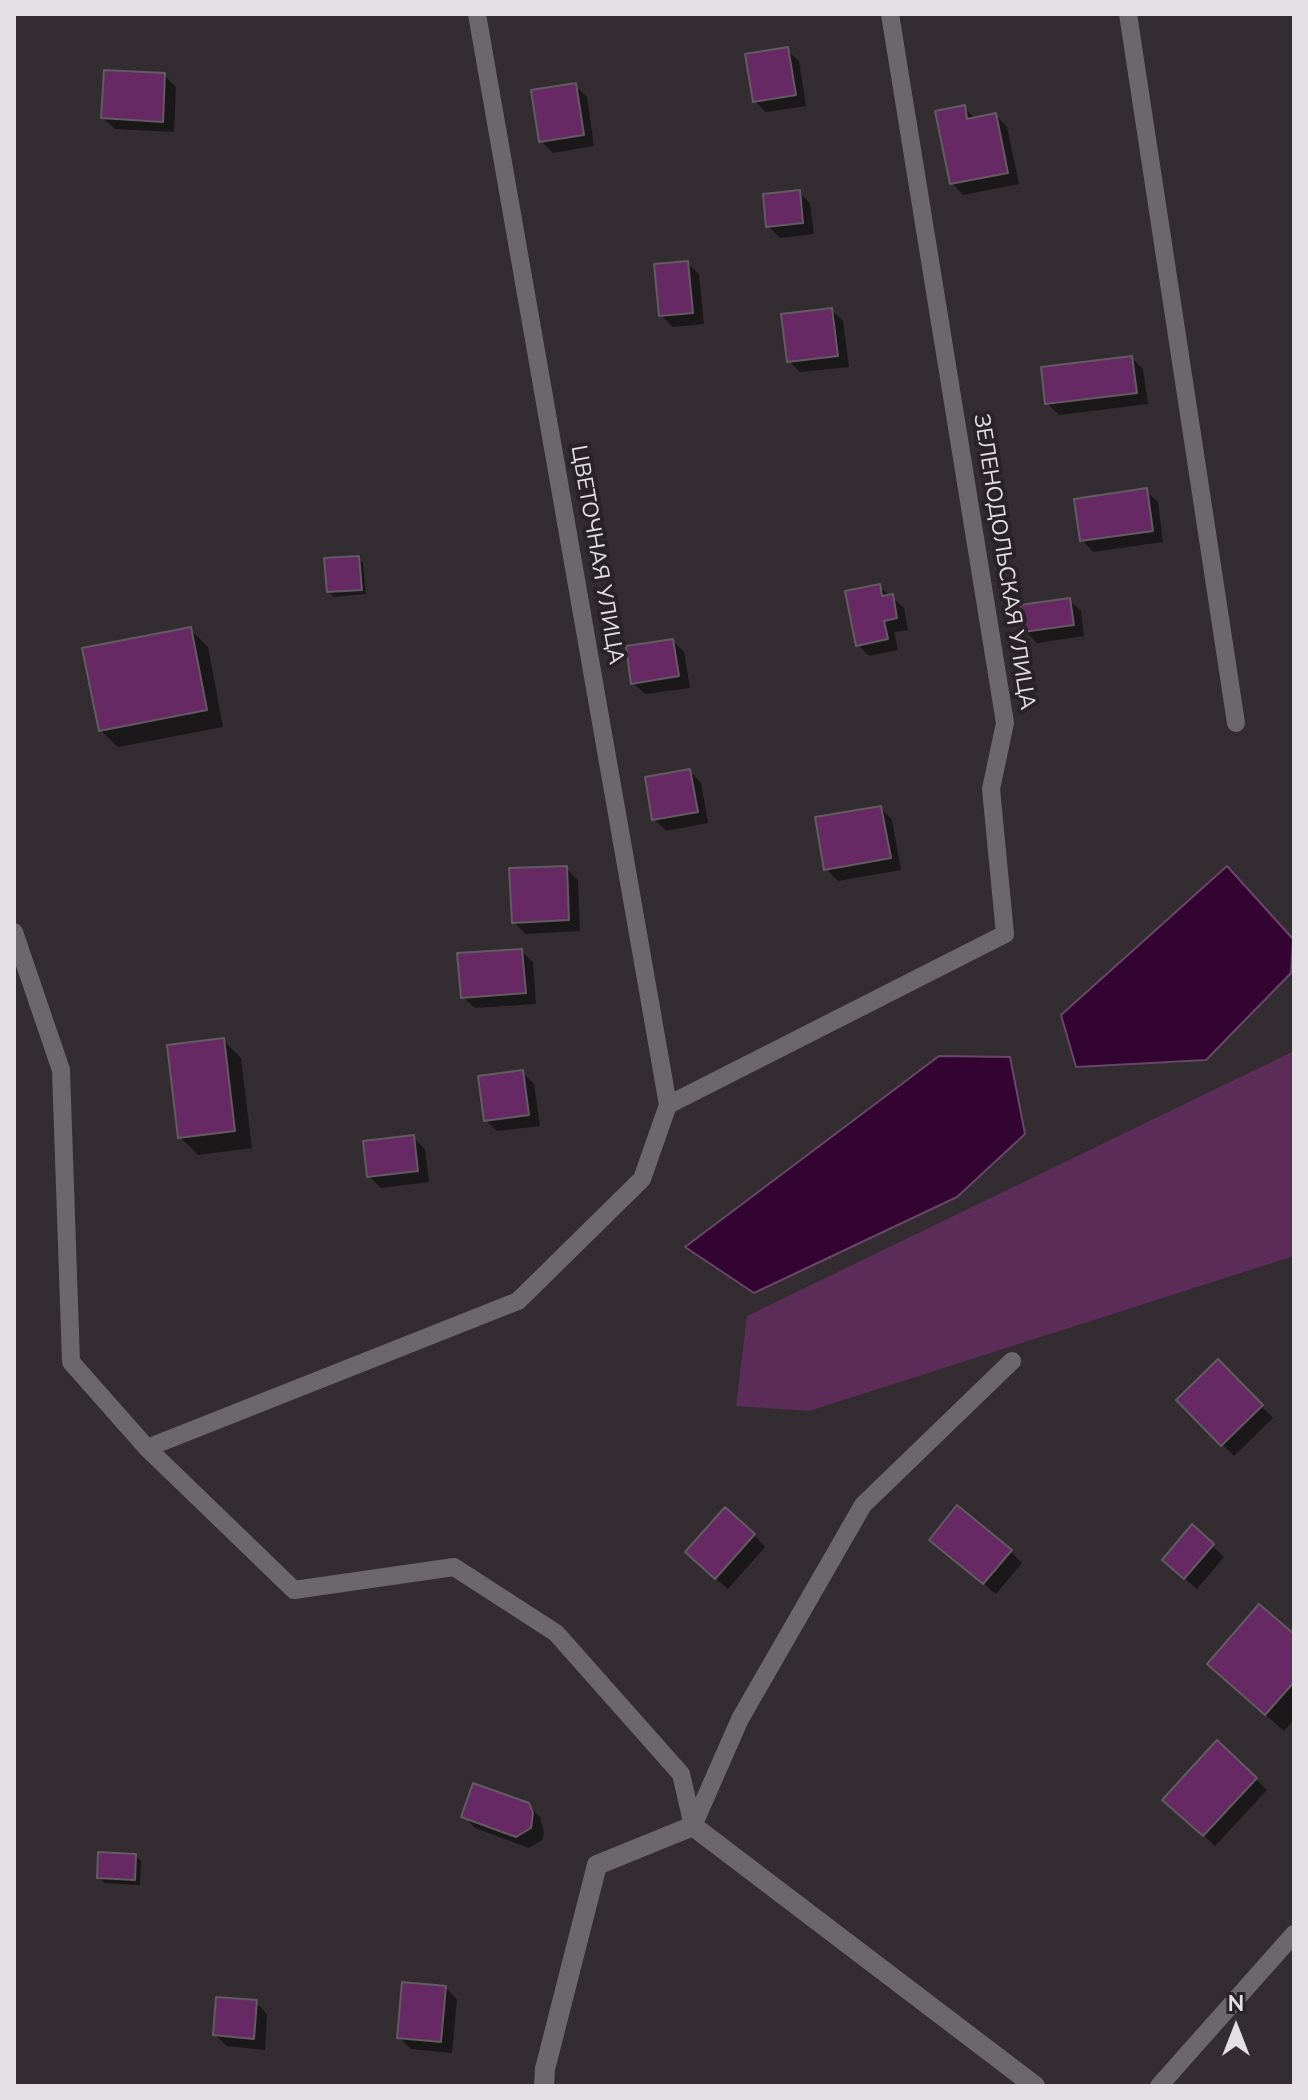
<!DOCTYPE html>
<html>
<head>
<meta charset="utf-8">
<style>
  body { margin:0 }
  #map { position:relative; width:1308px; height:2100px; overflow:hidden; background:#332d32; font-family:"Nunito Sans",sans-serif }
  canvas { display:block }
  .frame { position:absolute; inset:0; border:16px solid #e3e0e3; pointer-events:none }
  .north { position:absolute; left:1196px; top:1988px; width:80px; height:80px; -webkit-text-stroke:6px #292328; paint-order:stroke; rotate:0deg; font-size:22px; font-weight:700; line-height:32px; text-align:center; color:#e3e0e3 }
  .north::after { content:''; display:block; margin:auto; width:28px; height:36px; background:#e3e0e3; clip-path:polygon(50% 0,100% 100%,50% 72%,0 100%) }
</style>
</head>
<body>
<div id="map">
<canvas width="1308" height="2100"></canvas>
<div class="frame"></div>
<div class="north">N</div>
</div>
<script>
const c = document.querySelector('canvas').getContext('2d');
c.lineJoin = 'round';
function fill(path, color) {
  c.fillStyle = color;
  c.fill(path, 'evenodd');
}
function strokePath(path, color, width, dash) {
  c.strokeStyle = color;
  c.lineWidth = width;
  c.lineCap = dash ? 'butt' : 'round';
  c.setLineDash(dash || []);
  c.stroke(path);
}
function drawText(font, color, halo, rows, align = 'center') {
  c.font = font + ' "Nunito Sans",sans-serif';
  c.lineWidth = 8;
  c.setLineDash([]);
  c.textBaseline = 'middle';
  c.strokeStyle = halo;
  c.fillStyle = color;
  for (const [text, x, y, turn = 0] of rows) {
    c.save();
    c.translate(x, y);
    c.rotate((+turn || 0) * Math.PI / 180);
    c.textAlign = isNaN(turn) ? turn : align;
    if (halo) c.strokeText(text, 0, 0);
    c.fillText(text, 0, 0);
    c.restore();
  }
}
const green = new Path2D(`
  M1294,1051V1256L809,1411L736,1406L747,1316Z`);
const water = new Path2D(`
  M1227,866L1293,939L1291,973L1206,1060L1076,1067L1061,1015Z
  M939,1056L1010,1057L1025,1134L957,1197L754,1293L685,1247Z`);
const shadow = new Path2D(`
  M787,50L799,61L806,106L766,112L755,101Z
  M164,75L176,87L174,132L115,129L103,118Z
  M575,85L587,97L594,146L553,153L541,141Z
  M964,108L976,119L996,115L1007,127L1019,184L963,195L952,183Z
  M799,192L810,203L814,234L780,238L768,226Z
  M687,263L699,274L704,324L673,327L661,315Z
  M832,310L843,321L849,367L800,372L789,361Z
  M1132,358L1143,369L1148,404L1059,415L1047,403Z
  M1146,491L1158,502L1163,542L1093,552L1082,540Z
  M358,558L363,563L366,594L334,597L328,591Z
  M879,586L904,608L908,630L894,632L898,650L869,656L858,645Z
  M1069,600L1081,611L1084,636L1037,643L1025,631Z
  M190,629L208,647L223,727L118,747L100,730Z
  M673,641L684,652L690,688L645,694L633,683Z
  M690,771L701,783L708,823L666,831L654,819Z
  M881,808L892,820L901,870L838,881L826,869Z
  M566,868L578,880L580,931L525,934L514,922Z
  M521,951L533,962L536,1004L475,1008L463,997Z
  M223,1040L241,1058L252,1148L198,1155L180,1137Z
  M522,1072L534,1084L540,1126L497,1131L486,1120Z
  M413,1137L425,1149L429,1182L381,1188L369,1176Z
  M1218,1362L1273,1418L1234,1456L1178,1400Z
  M1192,1527L1224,1557L1197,1589L1176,1571Z
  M754,1535L765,1547L728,1589L699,1564Z
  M943,1551H1010L1022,1563L996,1594Z
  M1294,1637V1719L1284,1731L1227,1681Z
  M1256,1779L1267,1790L1215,1846L1177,1811Z
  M528,1805L540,1817L544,1833L542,1840L529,1848L475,1828L464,1816Z
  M135,1856L141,1861L140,1885L104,1883L99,1877Z
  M446,1988L457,1999L452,2053L411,2049L399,2037Z
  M256,2002L267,2014L265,2050L227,2046L215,2035Z`);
const building = new Path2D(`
  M788,47L796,95L753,102L745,54Z
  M104,70L165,73L163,122L101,118Z
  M576,83L584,135L539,142L531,90Z
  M965,105L967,119L996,113L1008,173L950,184L935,111Z
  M800,190L803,223L766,227L763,194Z
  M688,261L693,313L659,316L654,264Z
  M832,308L838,356L787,362L781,314Z
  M1132,356L1137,393L1045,404L1041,367Z
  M1147,488L1153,531L1080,541L1074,499Z
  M359,556L362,590L327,592L324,558Z
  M880,584L882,596L893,594L897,618L884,621L888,639L856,646L845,591Z
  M1070,598L1074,625L1023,632L1020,605Z
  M191,627L207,710L99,731L82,648Z
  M673,639L679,676L631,684L626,646Z
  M690,769L698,812L652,820L645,777Z
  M881,806L891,858L824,870L815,817Z
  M567,866L569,920L512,923L509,868Z
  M522,949L526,993L461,998L457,953Z
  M224,1038L235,1131L178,1138L167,1045Z
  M523,1070L529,1115L484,1121L478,1076Z
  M414,1135L418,1171L367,1177L363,1141Z
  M1218,1359L1263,1405L1221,1446L1176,1400Z
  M957,1505L1012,1550L983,1584L929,1540Z
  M725,1507L755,1534L715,1579L685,1552Z
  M1192,1524L1214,1544L1184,1579L1162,1560Z
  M1259,1604L1294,1634V1682L1265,1715L1207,1664Z
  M1217,1740L1257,1778L1203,1836L1162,1800Z
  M473,1783L529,1803L533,1813L531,1828L516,1837L461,1817Z
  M98,1852L136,1854L135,1880L97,1878Z
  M402,1982L446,1986L441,2042L397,2038Z
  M216,1997L257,2000L254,2039L213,2035Z`);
const service = new Path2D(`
  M1128,14L1236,723
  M14,932L61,1070L71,1362L147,1448L294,1590L454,1567L556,1633L681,1774L693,1826
  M668,1105L1005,934L991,789L1005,723L890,14
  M147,1448L518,1301L642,1179L668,1105L477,14
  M693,1826L740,1719L863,1505L1012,1361
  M1159,2086L1294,1934`);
const minor = new Path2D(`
  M544,2086L545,2069L597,1865L693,1826L1035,2086`);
const streetNames = [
  ["ЦВЕТОЧНАЯ УЛИЦА",596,555,80],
  ["ЗЕЛЕНОДОЛЬСКАЯ УЛИЦА",1003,562,81]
];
fill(green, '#5b2d58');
fill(water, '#330432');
strokePath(water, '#684667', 2);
fill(shadow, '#0007');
fill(building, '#662963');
strokePath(building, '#625b61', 2);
strokePath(service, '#6b686b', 18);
strokePath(minor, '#6b686b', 20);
drawText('22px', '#e3e0e3', '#292328', streetNames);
</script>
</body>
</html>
